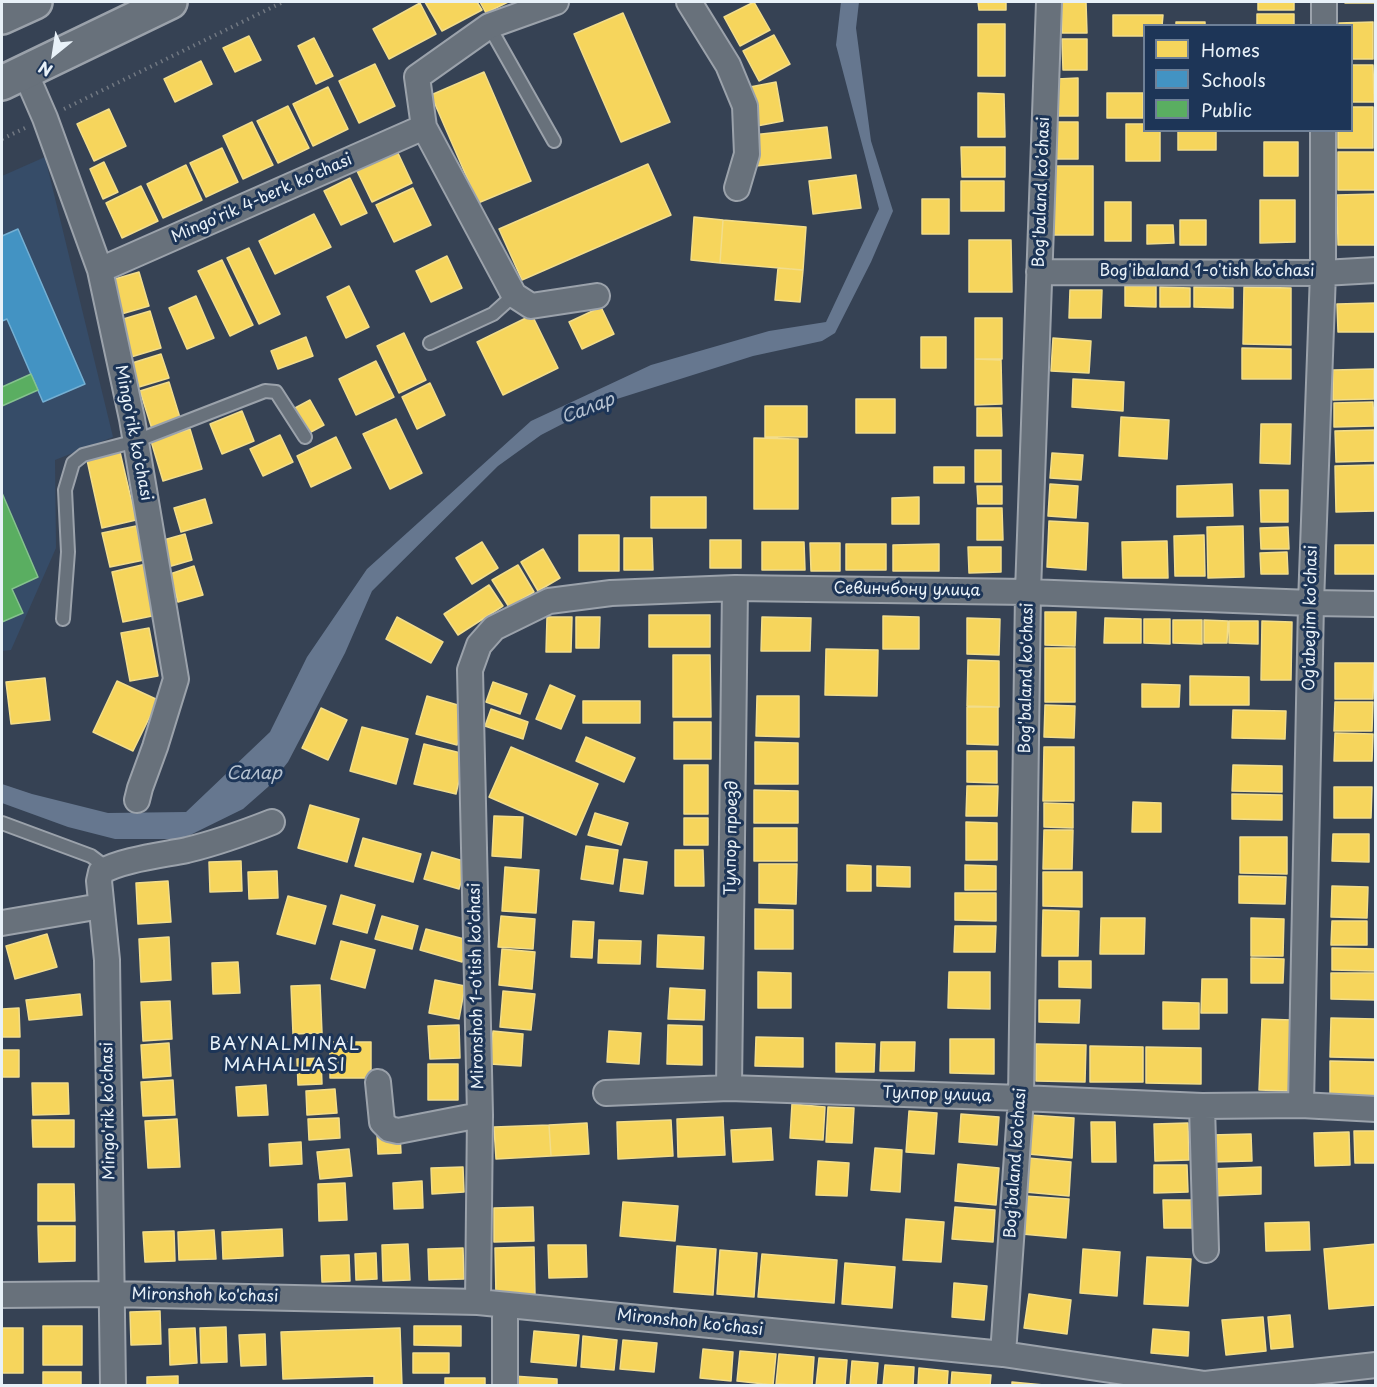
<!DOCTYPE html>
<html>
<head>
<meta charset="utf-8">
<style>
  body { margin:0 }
  #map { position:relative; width:1377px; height:1387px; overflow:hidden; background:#364254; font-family:"Playpen Sans",sans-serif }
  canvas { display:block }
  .frame { position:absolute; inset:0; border:3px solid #e8f1f8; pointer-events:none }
  .legend { position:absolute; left:1143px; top:24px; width:210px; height:108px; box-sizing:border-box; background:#1d3557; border:2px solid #6e8097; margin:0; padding:8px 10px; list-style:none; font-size:18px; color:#e8f1f8 }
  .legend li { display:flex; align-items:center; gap:12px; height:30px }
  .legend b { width:30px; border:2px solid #6e8097 }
  .north { position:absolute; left:24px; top:24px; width:60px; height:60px; -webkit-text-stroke:4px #1d3557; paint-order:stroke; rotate:210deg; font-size:16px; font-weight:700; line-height:24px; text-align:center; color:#e8f1f8 }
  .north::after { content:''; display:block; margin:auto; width:21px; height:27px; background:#e8f1f8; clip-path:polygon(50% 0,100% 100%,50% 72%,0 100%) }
</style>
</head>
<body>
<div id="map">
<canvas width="1377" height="1387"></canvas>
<div class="frame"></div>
<ul class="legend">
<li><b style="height:16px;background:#f6d55c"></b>Homes</li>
<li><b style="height:16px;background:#4393c3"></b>Schools</li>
<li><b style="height:16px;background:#5aae61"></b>Public</li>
</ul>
<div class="north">N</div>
</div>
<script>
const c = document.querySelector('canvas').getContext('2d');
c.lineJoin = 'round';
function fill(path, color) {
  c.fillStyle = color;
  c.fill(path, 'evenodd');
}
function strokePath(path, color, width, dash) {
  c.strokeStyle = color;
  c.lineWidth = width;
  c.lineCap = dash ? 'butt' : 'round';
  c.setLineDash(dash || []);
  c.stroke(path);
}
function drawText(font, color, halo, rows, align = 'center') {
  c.font = font + ' "Playpen Sans",sans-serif';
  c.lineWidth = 6;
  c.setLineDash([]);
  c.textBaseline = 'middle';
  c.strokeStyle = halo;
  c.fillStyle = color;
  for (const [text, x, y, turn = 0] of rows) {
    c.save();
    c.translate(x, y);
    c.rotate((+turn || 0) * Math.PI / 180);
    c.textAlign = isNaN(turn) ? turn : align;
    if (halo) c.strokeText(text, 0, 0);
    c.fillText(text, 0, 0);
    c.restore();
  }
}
const built = new Path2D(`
  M45,157L113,437L55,460L56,548L11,650L2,651V176Z`);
const water = new Path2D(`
  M841,2H859L856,28L871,141L893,211L871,262L835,333L822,341L753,356L601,404L541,435L498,466L372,591L345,653L288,762L268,787L243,809L182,839H115L68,827L2,803V784L32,794L108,813L186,812L270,732L307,657L367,569L531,421L651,365L769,331L826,322L879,209L836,45Z`);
const homes = new Path2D(`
  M425,2H477L482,10L442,31Z
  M480,2H508L486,13Z
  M754,2L770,30L740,46L724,17Z
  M978,2H1006V10H979Z
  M1062,2H1086L1087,33H1062Z
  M1258,2H1294V10H1258Z
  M1345,2H1376V3H1345Z
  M420,3L436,34L389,59L373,29Z
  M623,13L670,122L621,142L574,34Z
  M1257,14H1294V26H1257Z
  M1113,15H1163L1162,26H1144V36H1113Z
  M1176,22H1205V26H1176Z
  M1373,22V59H1352V26H1339V23Z
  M978,24H1005V76H978Z
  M774,35L790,64L759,81L743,51Z
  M249,36L261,60L235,72L223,48Z
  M314,38L333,76L316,84L298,46Z
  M1062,39H1087V70H1063Z
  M201,61L212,84L175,102L164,79Z
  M375,64L395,106L359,123L339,81Z
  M1352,65H1373L1374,102H1352Z
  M484,72L531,181L478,203L431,95Z
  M1078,78V116H1057V79Z
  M776,82L783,121L757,126L750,87Z
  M328,87L348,129L313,146L293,104Z
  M978,93L1004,94L1005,137H978Z
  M1107,93H1143V118H1107Z
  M288,106L309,148L278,163L257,121Z
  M1352,107H1373V148H1338V130H1352Z
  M109,109L126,146L94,161L77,124Z
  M252,122L273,165L243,179L223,136Z
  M1053,122H1078V159H1053Z
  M1126,124H1144V130H1160V161H1126Z
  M827,127L831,158L756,166L752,135Z
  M1178,130H1216V150H1178Z
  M1264,142H1298V176H1264Z
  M961,147H1005V177H962Z
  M222,148L238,182L206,197L190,163Z
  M397,151L412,183L372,202L357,171Z
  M1338,152H1376V190H1338Z
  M104,162L118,192L103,199L90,169Z
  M648,164L671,215L522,280L499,229Z
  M186,165L202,200L163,218L147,184Z
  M1053,166H1093V235H1053Z
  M856,175L861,208L813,214L809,181Z
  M350,178L367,213L341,225L324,191Z
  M961,181H1004V211H961Z
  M141,186L158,221L122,238L106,203Z
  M413,188L431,225L394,242L376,205Z
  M1376,194V245H1338L1337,195Z
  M922,199H949V234H922Z
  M1260,200H1295V242L1260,243Z
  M1105,202H1131V241H1105Z
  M314,214L331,247L275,274L259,241Z
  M694,217L723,220L720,263L691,260Z
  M723,220L806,227L803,270L720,263Z
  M1180,220H1206V245H1180Z
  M1147,225H1173L1174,243L1147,244Z
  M969,240H1011L1012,292H969Z
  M249,248L280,314L259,324L227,258Z
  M447,256L462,288L431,302L416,271Z
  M222,260L253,325L230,336L198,271Z
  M778,268L803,270L800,302L775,300Z
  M139,272L149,306L118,315L108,281Z
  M349,286L369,327L346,338L327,297Z
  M1125,286H1156V307L1125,306Z
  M1160,287L1190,288V307H1160Z
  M1194,287L1233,288V308L1194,307Z
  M1244,287L1291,288V345L1243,344Z
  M1070,290H1102L1101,318H1069Z
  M196,296L214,338L187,349L169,308Z
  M1376,303V332H1338L1337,304Z
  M601,307L614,334L582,349L569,322Z
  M150,311L161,348L131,357L120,320Z
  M532,315L558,368L503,395L477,342Z
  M975,318H1002V359H975Z
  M404,333L426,380L399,393L377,346Z
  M306,337L313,356L278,369L271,351Z
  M921,337H946V368H921Z
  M1053,338L1091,341L1089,373L1051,371Z
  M1242,348L1291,349V379H1242Z
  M161,354L169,378L139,387L132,363Z
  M975,359L1001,360L1002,404L975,405Z
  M376,361L394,397L356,415L339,379Z
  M1374,369V399L1333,400V370Z
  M1073,379L1124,382L1123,411L1072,407Z
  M169,382L181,421L152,429L140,391Z
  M430,383L445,415L417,429L402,397Z
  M856,399H895V433H856Z
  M310,400L324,425L309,433L295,408Z
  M1373,402L1374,426L1334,427V403Z
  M765,406H807V437H765Z
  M977,408H1001L1002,436H977Z
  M242,411L254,441L222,454L210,424Z
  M1121,417L1169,420L1167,459L1119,456Z
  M396,419L422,473L390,489L363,434Z
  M1261,424H1291L1290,464L1260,463Z
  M190,429L202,469L163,481L151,441Z
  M1374,430V461L1336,462L1335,431Z
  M280,435L293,462L263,476L250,449Z
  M336,437L351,468L311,487L297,456Z
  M754,438L798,439V509H754Z
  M975,450H1001V482H975Z
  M120,452L136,520L102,528L87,460Z
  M1052,453L1083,455L1081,480L1050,478Z
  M1374,465L1375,511L1336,512L1335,466Z
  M934,467H964V483H934Z
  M1050,484L1078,486L1076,518L1048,516Z
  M1232,484L1233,516L1177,517V486Z
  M977,486H1002V504H978Z
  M1260,490H1288V522H1261Z
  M651,497H706V528H651Z
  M919,497V524H892V498Z
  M205,499L212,523L181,532L174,508Z
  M977,508H1002L1003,540H977Z
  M1049,521L1088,523L1086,570L1047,567Z
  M136,526L144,560L110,567L102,533Z
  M1243,526L1244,577L1208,578L1207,527Z
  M1288,527L1289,549H1261L1260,528Z
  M185,534L192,560L168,567L160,541Z
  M579,535H619V571H579Z
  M1204,535L1205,576H1175L1174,536Z
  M624,538H652L653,570H624Z
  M710,540H741V568H710Z
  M1167,541L1168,578H1123L1122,542Z
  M482,542L498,568L472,584L456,558Z
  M762,542H804L805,570H762Z
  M810,543H840V571H811Z
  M846,544H886V570H846Z
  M939,544V571H893V545Z
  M1335,545H1376V574H1335Z
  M968,547H1001V572L969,573Z
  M543,549L560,578L538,591L521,562Z
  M1287,552L1288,574H1261L1260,553Z
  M146,564L157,615L123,622L112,572Z
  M518,565L534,592L509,607L492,580Z
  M194,566L203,595L178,602L170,574Z
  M489,585L503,606L458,635L444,614Z
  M1045,612H1076L1075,646L1045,645Z
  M649,615H710V647H649Z
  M883,616L919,617V649H883Z
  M397,617L443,642L431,663L386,639Z
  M547,617H572L571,652H546Z
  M576,617H600L599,648H576Z
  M762,617L811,618L810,651H761Z
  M967,618L1000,619L999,655L967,654Z
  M1105,618L1141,619V643H1104Z
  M1144,619H1170V644L1144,643Z
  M1173,620H1202V644L1173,643Z
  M1204,620L1228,621L1227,643H1204Z
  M1229,621H1258V644L1229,643Z
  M1262,621L1292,622L1291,680H1261Z
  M149,628L158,676L130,681L121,633Z
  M1045,648H1075V702H1045Z
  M826,649L878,650L877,696L825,695Z
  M673,655H710L711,717H673Z
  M968,660L999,661V707L967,706Z
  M1335,663H1374L1373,699H1335Z
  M1190,676L1249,677V705H1190Z
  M45,678L50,720L11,724L6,682Z
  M117,681L158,700L133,751L93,732Z
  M493,682L527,694L520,714L486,702Z
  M1142,684L1180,685L1179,707H1142Z
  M550,685L575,696L561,729L536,719Z
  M427,696L468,708L457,745L416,734Z
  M757,696H799V737L756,736Z
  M583,701H640V723H583Z
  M1335,702H1373L1372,731H1334Z
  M1045,705L1075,706L1074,738L1044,737Z
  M967,707H998V745L967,744Z
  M321,708L347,720L328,760L302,748Z
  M491,709L528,722L523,739L485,726Z
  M1233,710L1286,711L1285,739L1232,738Z
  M674,722H711V759H674Z
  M362,727L408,739L396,784L350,771Z
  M1335,733L1373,734L1372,761H1334Z
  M586,737L635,758L624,782L576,761Z
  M755,742L798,743V784H755Z
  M424,744L465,754L456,794L414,784Z
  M511,747L598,784L576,835L489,797Z
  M1044,747H1074V801H1043Z
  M967,751H997V783L967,782Z
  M684,765H708V814H684Z
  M1233,765L1282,766V792L1232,791Z
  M967,786H998L997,816H966Z
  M1334,787H1372L1371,818H1334Z
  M754,790L798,791V823H754Z
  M1232,794L1282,795V820L1232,819Z
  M1133,802L1161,803V832H1132Z
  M1044,803L1073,804V828L1044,827Z
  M310,805L359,819L347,862L298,848Z
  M595,813L628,823L621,845L588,835Z
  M494,816L523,817L521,858L492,856Z
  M684,818H708V845H684Z
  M966,822L997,823V860H966Z
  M754,828H797V861H754Z
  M1044,830H1073L1072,869H1043Z
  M1333,834H1369V862L1332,861Z
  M1240,837H1287V874L1240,873Z
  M363,838L421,854L413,882L355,866Z
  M586,846L618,850L613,884L581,879Z
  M675,850H703L704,886H675Z
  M432,852L467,862L459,889L424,879Z
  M624,859L647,862L643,894L620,891Z
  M241,861L242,891L210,892L209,862Z
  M759,864H797L796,904L759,903Z
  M847,865L871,866V891H847Z
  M965,865L996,866V890H965Z
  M877,866L910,867V887L877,886Z
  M505,867L539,870L536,913L502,911Z
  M277,871L278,898L249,899L248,872Z
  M1043,872H1082V907L1043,906Z
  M1239,876L1286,877L1285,904L1239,903Z
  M168,881L171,922L138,924L136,883Z
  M1332,886L1368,887L1367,918L1331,917Z
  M955,893H996V921L955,920Z
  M341,895L375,905L367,933L333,924Z
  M288,896L326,906L315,944L277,934Z
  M755,909L793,910V949H755Z
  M1043,910L1079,911L1078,956H1042Z
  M382,916L418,926L412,949L375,939Z
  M501,916L535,919L533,949L498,947Z
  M1101,918H1145L1144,954H1100Z
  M1251,918L1284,919L1283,956H1251Z
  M573,921L594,922L592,958L571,957Z
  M1332,921H1367V945H1331Z
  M955,926H996L995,952H954Z
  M426,929L468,940L462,962L420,950Z
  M47,934L57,967L15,979L6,946Z
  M658,935L704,937L703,969L657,967Z
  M169,937L171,980L141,982L139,939Z
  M599,940L641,941L640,964L598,963Z
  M341,941L375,950L365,988L331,979Z
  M1332,948L1376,949V971L1332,970Z
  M502,949L535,952L532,989L499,985Z
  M1251,958L1284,959L1283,983H1251Z
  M1059,961H1091V988L1059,987Z
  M238,962L240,993L213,994L212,963Z
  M758,972L791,973V1008H758Z
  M949,972H990V1009L948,1008Z
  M1331,973H1376V1000L1331,999Z
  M1202,979H1227V1013H1201Z
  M435,980L465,986L459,1019L429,1013Z
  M320,985L322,1033L293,1034L291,986Z
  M670,988L705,990L704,1020L668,1019Z
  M503,991L535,994L531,1030L500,1027Z
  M80,994L82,1015L29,1020L26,1000Z
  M1039,1000H1080L1079,1023L1039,1022Z
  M170,1001L172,1039L143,1041L141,1002Z
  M1163,1002L1199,1003V1029H1163Z
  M19,1008L20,1037H2V1009Z
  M1331,1018L1376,1019V1058L1330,1057Z
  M1262,1019L1292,1020L1289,1091L1259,1090Z
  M459,1025L460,1058L430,1059L428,1026Z
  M668,1025L702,1026V1065L667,1064Z
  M493,1031L523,1034L521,1066L490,1064Z
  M609,1031L641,1033L639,1064L607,1062Z
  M756,1037L803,1038V1067L755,1066Z
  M950,1039H994V1074L950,1073Z
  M330,1042H371V1078H330Z
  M881,1042H915L914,1071H880Z
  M169,1043L171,1076L143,1078L141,1045Z
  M836,1043L875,1044L874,1072H836Z
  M1036,1044L1086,1045L1085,1082L1036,1081Z
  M1090,1046L1143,1047V1082H1090Z
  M1146,1047L1201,1048V1084L1146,1083Z
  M2,1050H19V1077H2Z
  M321,1058L322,1084L298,1085L297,1059Z
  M1330,1061L1376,1062V1098L1330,1097Z
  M428,1064H458V1100H428Z
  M173,1080L175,1115L143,1116L141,1082Z
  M32,1083H68L69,1114L33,1115Z
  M266,1085L268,1115L238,1116L236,1087Z
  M335,1089L337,1113L307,1115L306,1091Z
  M792,1104L825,1107L823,1140L790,1138Z
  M828,1107L854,1108L852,1143L826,1142Z
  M909,1111L937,1113L934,1154L906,1152Z
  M961,1114L999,1117L997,1145L959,1142Z
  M1030,1115L1074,1118L1072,1158L1028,1154Z
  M723,1117L725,1155L678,1157L677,1119Z
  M339,1118L340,1138L309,1140L308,1119Z
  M177,1119L180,1167L148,1168L145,1121Z
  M32,1120H74V1147H33Z
  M671,1120L673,1156L618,1159L617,1122Z
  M1091,1122H1115L1116,1162H1092Z
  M587,1123L589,1154L551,1156L549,1125Z
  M1188,1123L1189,1160L1155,1161L1154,1124Z
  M549,1125L551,1156L496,1159L494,1127Z
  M771,1128L773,1160L733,1162L731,1130Z
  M1354,1131H1376V1163H1355Z
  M1349,1132L1350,1165L1315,1166L1314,1133Z
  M377,1134H400L401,1153L378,1154Z
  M1251,1134L1252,1161L1210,1162V1135Z
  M301,1142L302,1164L270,1166L269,1144Z
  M875,1148L902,1150L900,1192L871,1190Z
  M349,1149L352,1176L320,1179L317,1152Z
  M1028,1158L1071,1162L1069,1196L1025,1192Z
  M818,1161L849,1163L847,1196L816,1195Z
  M958,1164L999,1168L996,1205L955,1201Z
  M1154,1165H1187L1188,1192L1154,1193Z
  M463,1167L464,1192L432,1194L431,1168Z
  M1261,1167V1194L1211,1196L1210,1169Z
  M422,1181L423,1208L394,1209L393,1183Z
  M345,1183L347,1220L319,1221L318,1184Z
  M38,1184H74L75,1221H38Z
  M1025,1196L1069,1199L1066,1238L1022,1234Z
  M1163,1200H1192V1228H1164Z
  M623,1202L678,1206L675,1241L620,1236Z
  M533,1207L534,1241L494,1242V1208Z
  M955,1207L995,1210L993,1242L952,1239Z
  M906,1219L944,1222L941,1262L903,1260Z
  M1309,1222L1310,1250L1266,1251L1265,1223Z
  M38,1226H75V1261L39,1262Z
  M282,1229L283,1256L223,1259L222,1232Z
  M214,1230L216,1259L179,1260L178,1232Z
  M174,1231L175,1261L145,1262L143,1232Z
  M408,1244L410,1280L383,1281L382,1245Z
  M1376,1244V1305L1329,1309L1324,1249Z
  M548,1245H586L587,1277L549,1278Z
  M677,1246L716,1249L713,1295L674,1292Z
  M534,1247L535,1295L496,1296L495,1248Z
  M463,1248L464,1279L429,1280L428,1249Z
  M1083,1249L1120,1252L1117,1296L1080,1293Z
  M720,1250L757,1253L754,1297L717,1294Z
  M376,1253L377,1279L356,1280L355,1254Z
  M762,1254L837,1260L834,1303L758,1297Z
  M349,1255L350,1281L322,1282L321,1256Z
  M1147,1257L1191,1259L1188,1306L1144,1304Z
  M845,1263L895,1267L892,1308L842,1304Z
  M954,1283L987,1286L984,1320L952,1317Z
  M1029,1294L1071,1300L1067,1334L1024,1328Z
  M160,1311L161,1344L131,1345L130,1312Z
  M1290,1315L1293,1347L1271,1349L1268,1317Z
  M1263,1317L1266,1351L1226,1355L1222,1320Z
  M43,1326H82V1365H43Z
  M414,1326H461V1346L414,1345Z
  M226,1327L227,1362L201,1363L200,1328Z
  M2,1328H23V1373H2Z
  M195,1328L197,1363L170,1365L169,1329Z
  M400,1328L402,1386H374V1376L283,1379L281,1332Z
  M1153,1329L1189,1332L1188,1356L1151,1353Z
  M534,1331L579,1335L576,1366L531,1362Z
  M265,1334L266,1365L241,1366L239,1335Z
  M583,1336L617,1340L614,1370L581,1367Z
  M623,1340L657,1343L654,1372L620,1369Z
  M703,1349L733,1352L731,1381L700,1378Z
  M740,1351L776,1354L773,1385L737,1381Z
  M413,1353H449V1373H413Z
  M779,1354L814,1357L812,1386L776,1384Z
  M819,1358L847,1360L845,1386H816Z
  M852,1361L878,1363L876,1386H850Z
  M885,1365L914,1367L913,1386H883Z
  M919,1368L948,1371L947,1386H918Z
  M43,1372H81V1386H43Z
  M952,1372L991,1375L990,1386H951Z
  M178,1376V1386H147V1377Z
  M513,1376L557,1379V1386H512Z
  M445,1378H485V1386H445Z
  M1012,1382L1044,1385V1386H1012Z`);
const schools = new Path2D(`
  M18,229L85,384L43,402L7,319L2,321V236Z`);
const public = new Path2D(`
  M31,374L38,390L2,406V387Z
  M2,493L38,577L12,589L23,613L2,622Z`);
const path = new Path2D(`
  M64,109L283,2
  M2,139L25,128`);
const lane = new Path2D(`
  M489,26L554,141
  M430,343L493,314L514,295
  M63,619L68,552L65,490L73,463L83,455L136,441L265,391L276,392L305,437
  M2,823L91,856L107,868`);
const street = new Path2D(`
  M556,2L489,26L417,77L424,127L514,295L531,306L597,296
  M689,2L728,65L745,106L747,154L737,188
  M1324,26V2
  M25,72L45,118L100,270L132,419L176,679L155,747L140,788L137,800
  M100,270L424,127
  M1039,272L1323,273L1376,270
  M2,923L101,906
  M378,1082L382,1122L389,1129L398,1131L480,1115
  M729,1088L735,588
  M606,1093L729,1088L1021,1098L1202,1106L1301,1105L1376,1109
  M1301,1105L1311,603L1323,273V130
  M1202,1106L1206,1250
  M2,1295L111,1294L478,1302L1003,1354L1205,1384L1376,1365
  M478,1302L480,1115L470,670L479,645L494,628L549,601L611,593L735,588L1028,592L1311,603L1376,604
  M1003,1354L1021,1098L1028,592L1049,2
  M113,1386L107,960L99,881L101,872C120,860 163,855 187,850C216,843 244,833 272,822
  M505,1386V1305`);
const highway = new Path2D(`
  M2,17L35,2
  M2,83L170,2`);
const streetNames = [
  ["Bog'baland ko'chasi",1042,192,-88],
  ["Mingo'rik 4-berk ko'chasi",262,199,-24],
  ["Bog'ibaland 1-o'tish ko'chasi",1207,272],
  ["Mingo'rik ko'chasi",133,433,79],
  ["Севинчбону улица",907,590,1],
  ["Og'abegim ko'chasi",1311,618,-89],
  ["Bog'baland ko'chasi",1027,678,-89],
  ["Тулпор проезд",732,838,-89],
  ["Mironshoh 1-o'tish ko'chasi",477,986,-91],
  ["Тулпор улица",937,1095,2],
  ["Mingo'rik ko'chasi",109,1111,-91],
  ["Bog'baland ko'chasi",1016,1163,-86],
  ["Mironshoh ko'chasi",205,1296,1],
  ["Mironshoh ko'chasi",690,1323,6]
];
const waterNames = [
  ["Салар",588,409,-21],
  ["Салар",254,774]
];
const neighbourhoodNames = [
  ["BAYNALMINAL",285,1045],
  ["MAHALLASI",285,1066]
];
fill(built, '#364c68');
fill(water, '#66778f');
fill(homes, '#f6d55c');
strokePath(homes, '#f2dd8b', 1.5);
fill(schools, '#4393c3');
strokePath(schools, '#74afd3', 1.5);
fill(public, '#5aae61');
strokePath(public, '#85c28e', 1.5);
strokePath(lane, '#9ba2ab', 16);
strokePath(street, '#9ba2ab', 28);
strokePath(highway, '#9ba2ab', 38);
strokePath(path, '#717882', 4, [1.5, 4.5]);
strokePath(lane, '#68717b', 12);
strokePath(street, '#68717b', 24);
strokePath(highway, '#68717b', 33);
drawText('16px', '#e8f1f8', '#1d3557', streetNames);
drawText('italic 18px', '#b6c2d0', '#1d3557', waterNames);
c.letterSpacing = '1.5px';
drawText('18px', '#e8f1f8', '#1d3557', neighbourhoodNames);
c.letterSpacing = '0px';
</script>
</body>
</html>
